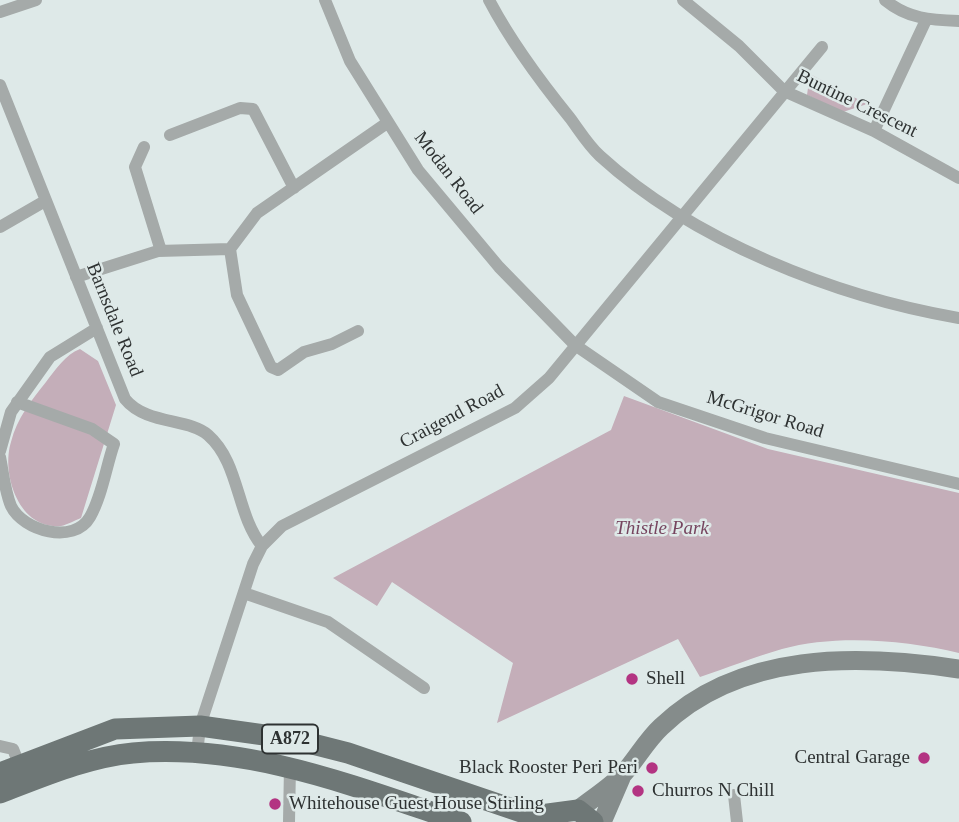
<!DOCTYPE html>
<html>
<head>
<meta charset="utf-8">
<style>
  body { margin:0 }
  canvas { display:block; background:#dee9e8 }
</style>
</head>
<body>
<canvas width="959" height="822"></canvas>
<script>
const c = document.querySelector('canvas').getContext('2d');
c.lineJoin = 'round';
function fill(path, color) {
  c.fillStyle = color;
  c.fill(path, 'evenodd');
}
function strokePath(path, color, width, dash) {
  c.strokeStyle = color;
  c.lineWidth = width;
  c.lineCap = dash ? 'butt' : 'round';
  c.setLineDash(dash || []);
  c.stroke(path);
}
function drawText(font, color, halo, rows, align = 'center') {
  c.font = font + ' Georgia,serif';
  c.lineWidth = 5;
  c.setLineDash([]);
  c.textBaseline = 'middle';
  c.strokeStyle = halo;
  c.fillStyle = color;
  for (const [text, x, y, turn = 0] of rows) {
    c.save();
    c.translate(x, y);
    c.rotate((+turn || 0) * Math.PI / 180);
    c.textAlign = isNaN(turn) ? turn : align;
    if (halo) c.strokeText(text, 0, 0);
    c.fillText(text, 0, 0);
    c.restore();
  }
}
const green = new Path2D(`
  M810,74L867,104L843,112L807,95Z
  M80,349L98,361L116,405L81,518C75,520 67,525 61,526C19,530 1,474 11,442C17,418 31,401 46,382C56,369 65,355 80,349Z
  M624,396L768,449L959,493V653C906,640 835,634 782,649C754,657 727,668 700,677L678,639L497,723L513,663L392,582L377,606L333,578L611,430Z`);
const street = new Path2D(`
  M325,0L350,61L418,170L499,267L575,345L658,402L765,438L959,484
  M489,0C511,42 540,81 570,118C579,130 588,145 600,156C693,241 836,297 959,318
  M683,0L739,46L784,91L874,131L959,178
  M885,0C908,19 931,20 959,21
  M0,12L36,0
  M0,85L125,399C146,425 189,418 208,435C240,463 236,514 262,546
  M874,131L926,20
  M170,135L240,108L253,109L294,188
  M144,147L135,167L161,251
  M0,227L45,201
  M230,249L237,295L271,367L278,370L304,352L332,344L358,331
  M76,277L158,251L230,249L257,213L387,123
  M0,451L11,412L50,357L97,328
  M0,457C3,472 5,492 11,506C23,531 74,545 90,517C102,496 106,467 114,444L92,429L17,402
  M244,593L328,622L424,688
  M0,746L13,749L19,764L24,765
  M197,754L200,726L253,564L262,546L282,526L515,408L549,378L822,47
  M734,795L737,822
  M289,822L290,766`);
const secondary = new Path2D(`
  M578,810C593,798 611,787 624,773C637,758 647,740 661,727C740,651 858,654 959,669
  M602,822L621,778`);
const primary = new Path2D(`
  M0,773L115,729L200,726L293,739L348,753L533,816L578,810L593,822
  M0,793C42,777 88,757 133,753C247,743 356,787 461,822`);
const markers = [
  [632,679,7,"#b33482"],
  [924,758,7,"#b33482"],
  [652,768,7,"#b33482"],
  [638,791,7,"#b33482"],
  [275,804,7,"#b33482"]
];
const shields = [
  [290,739,56]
];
const shieldNames = [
  ["A872",290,739]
];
const streetNames = [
  ["Buntine Crescent",857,104,26],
  ["Modan Road",448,173,52],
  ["Barnsdale Road",114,320,68],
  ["McGrigor Road",765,415,17],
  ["Craigend Road",452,417,-28]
];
const parkNames = [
  ["Thistle Park",662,529]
];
const poiNames = [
  ["Shell",646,679],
  ["Central Garage",910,758,"right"],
  ["Black Rooster Peri Peri",638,768,"right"],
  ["Churros N Chill",652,791],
  ["Whitehouse Guest House Stirling",289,804]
];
fill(green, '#c4aeb9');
strokePath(street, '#a5aaa9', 12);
strokePath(secondary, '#858c8b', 19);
strokePath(primary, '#6e7776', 21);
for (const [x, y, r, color] of markers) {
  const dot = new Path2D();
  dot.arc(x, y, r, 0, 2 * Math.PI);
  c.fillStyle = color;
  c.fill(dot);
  strokePath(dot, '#dee9e8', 2.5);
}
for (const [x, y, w] of shields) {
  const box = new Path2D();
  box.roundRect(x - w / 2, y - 14.5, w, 29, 5);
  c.fillStyle = '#dee9e8';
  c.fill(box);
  strokePath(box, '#2e3232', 2);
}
drawText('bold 18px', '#2e3232', null, shieldNames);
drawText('19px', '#2e3232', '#dee9e8', streetNames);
drawText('italic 19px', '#76455f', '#dee9e8', parkNames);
drawText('19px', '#2e3232', '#dee9e8', poiNames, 'left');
</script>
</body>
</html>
